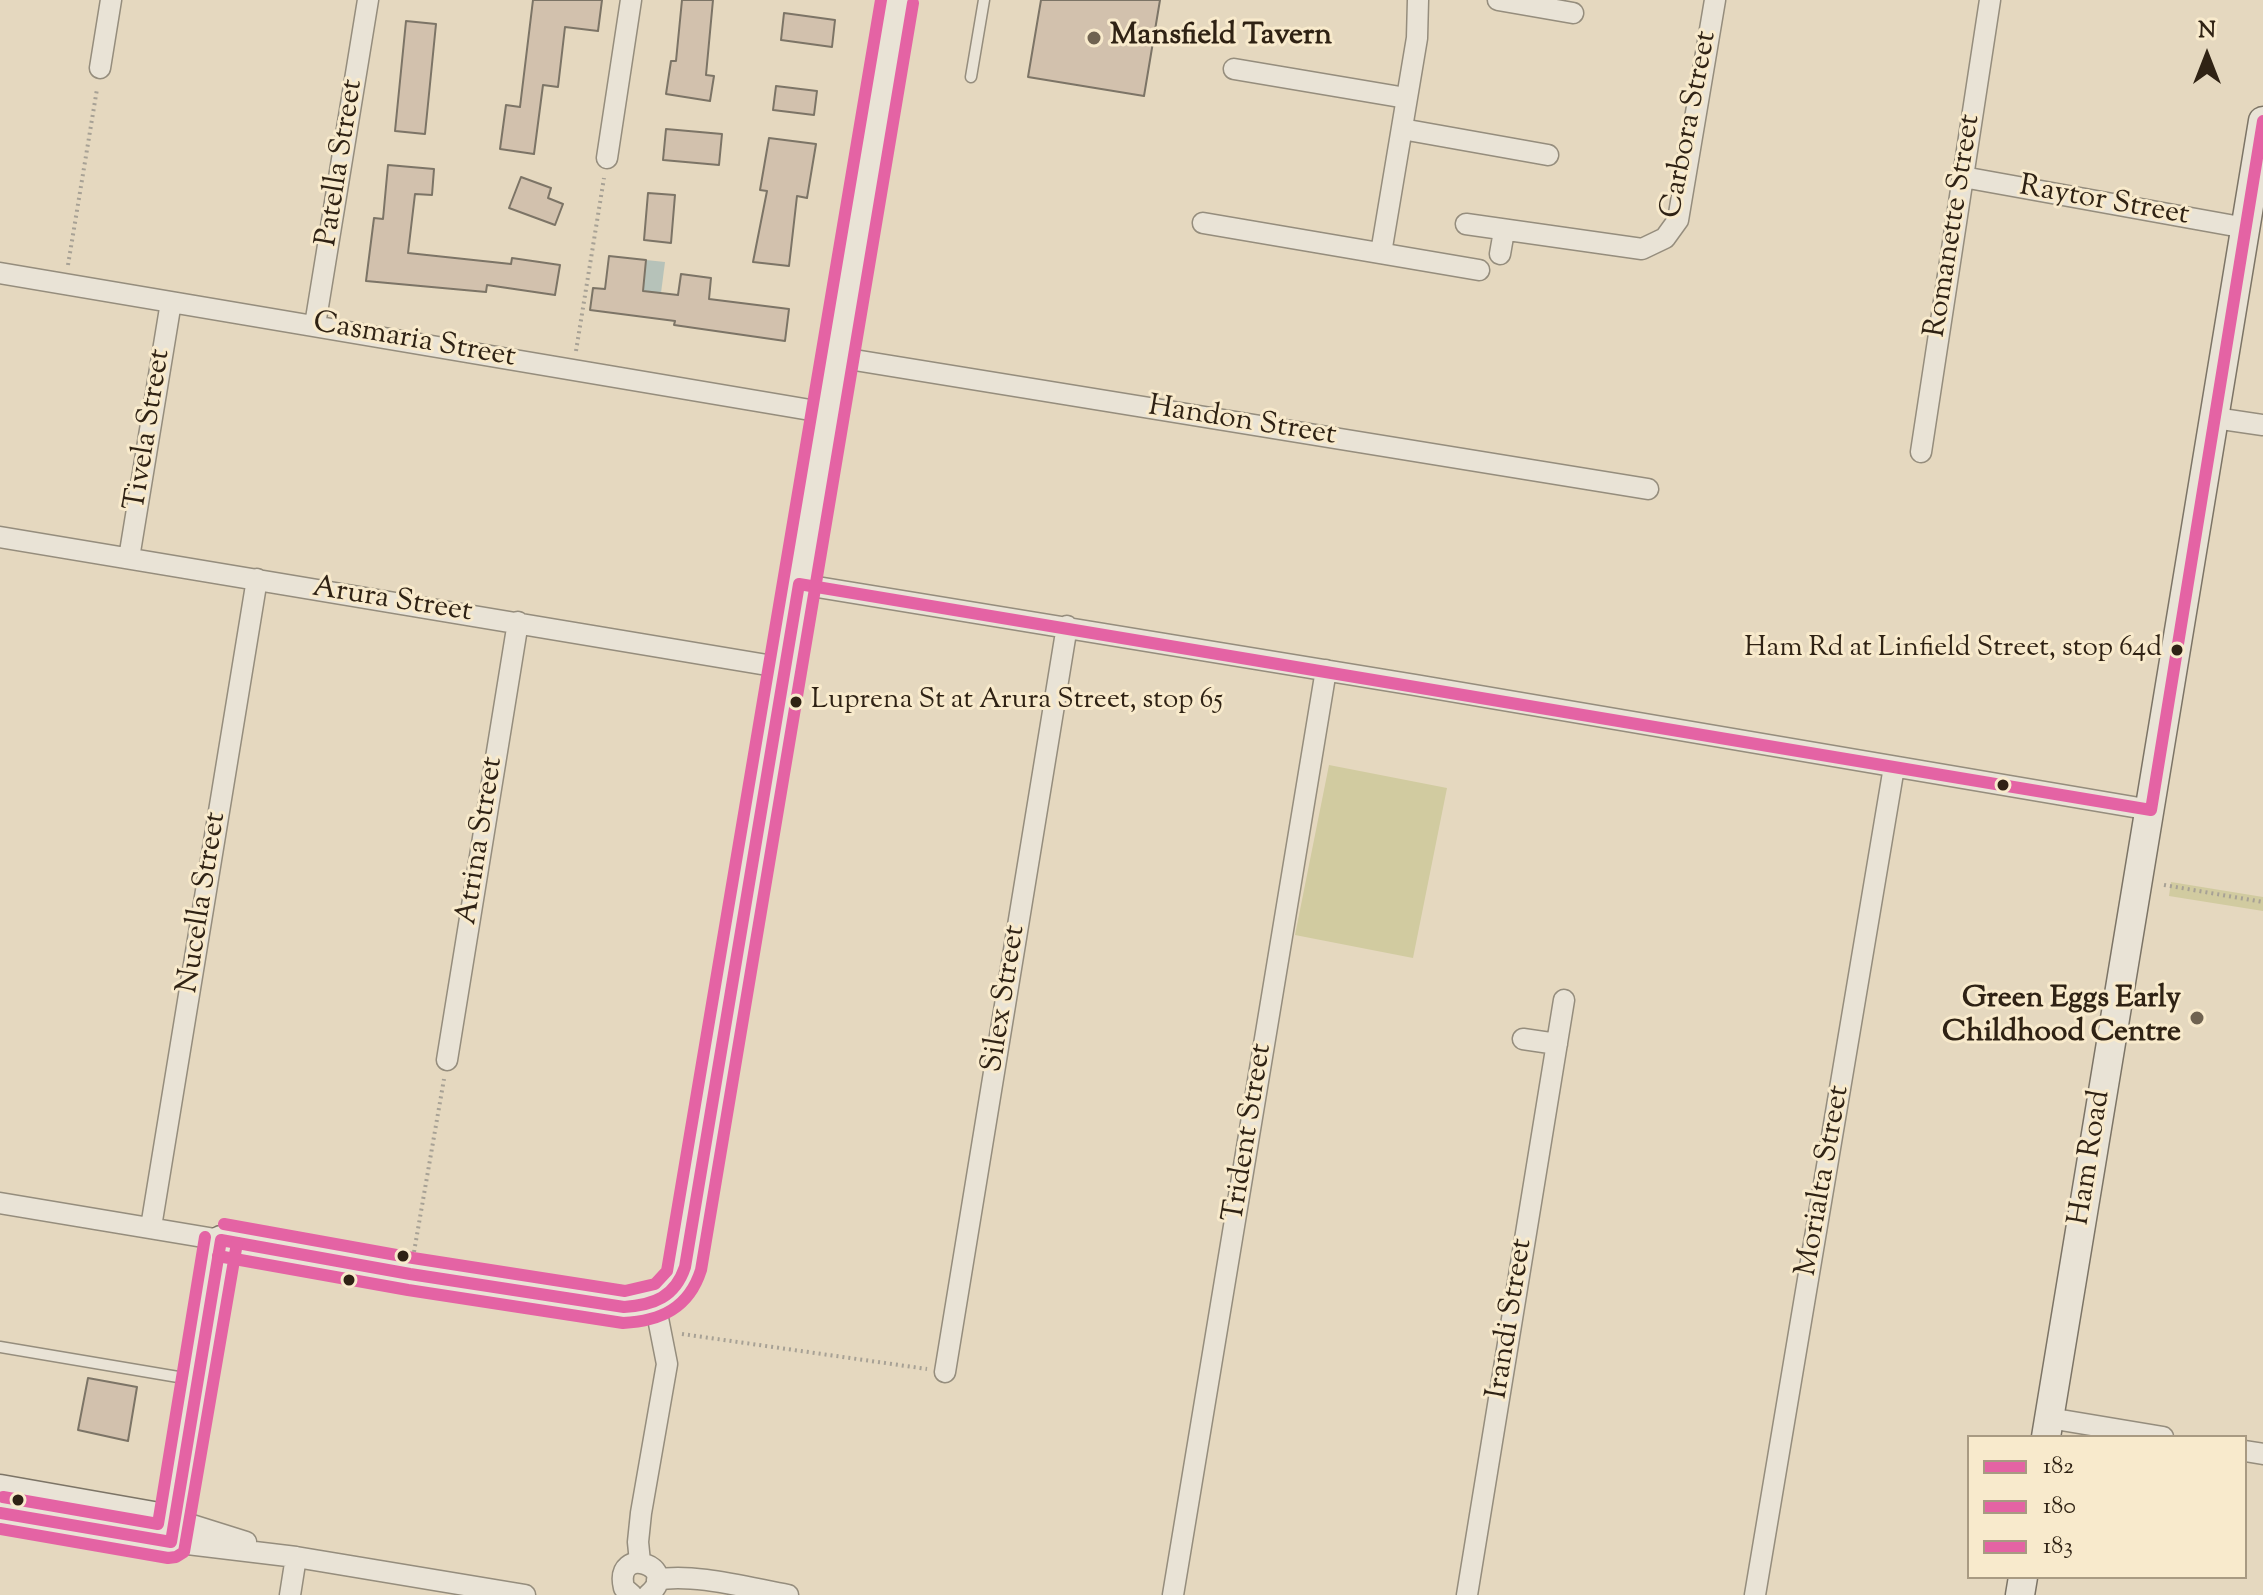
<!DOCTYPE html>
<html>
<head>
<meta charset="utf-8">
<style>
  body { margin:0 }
  #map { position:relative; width:2263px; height:1595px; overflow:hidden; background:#e5d8bf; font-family:"Sorts Mill Goudy",serif }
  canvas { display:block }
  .legend { position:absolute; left:1967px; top:1435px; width:280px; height:144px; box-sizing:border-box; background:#f8eacc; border:2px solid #a89a82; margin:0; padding:10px 14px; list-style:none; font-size:24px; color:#2f2214 }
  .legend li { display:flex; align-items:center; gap:16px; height:40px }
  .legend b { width:40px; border:2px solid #a89a82 }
  .north { position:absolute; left:2167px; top:16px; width:80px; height:80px; -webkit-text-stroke:6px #f8eacc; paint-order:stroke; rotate:0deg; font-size:22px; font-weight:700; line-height:32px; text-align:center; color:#2f2214 }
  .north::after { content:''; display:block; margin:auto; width:28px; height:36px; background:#2f2214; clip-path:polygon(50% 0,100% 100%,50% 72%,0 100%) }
</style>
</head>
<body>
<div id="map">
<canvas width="2263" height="1595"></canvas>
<ul class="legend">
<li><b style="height:10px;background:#e463a4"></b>182</li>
<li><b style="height:10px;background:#e463a4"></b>180</li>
<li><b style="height:10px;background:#e463a4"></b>183</li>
</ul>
<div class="north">N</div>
</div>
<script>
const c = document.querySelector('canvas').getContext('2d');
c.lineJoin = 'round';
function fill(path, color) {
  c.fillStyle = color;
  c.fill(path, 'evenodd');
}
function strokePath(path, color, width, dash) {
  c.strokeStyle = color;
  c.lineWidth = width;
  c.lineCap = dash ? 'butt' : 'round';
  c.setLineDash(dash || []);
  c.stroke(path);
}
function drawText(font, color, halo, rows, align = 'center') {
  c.font = font + ' "Sorts Mill Goudy",serif';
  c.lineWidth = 6;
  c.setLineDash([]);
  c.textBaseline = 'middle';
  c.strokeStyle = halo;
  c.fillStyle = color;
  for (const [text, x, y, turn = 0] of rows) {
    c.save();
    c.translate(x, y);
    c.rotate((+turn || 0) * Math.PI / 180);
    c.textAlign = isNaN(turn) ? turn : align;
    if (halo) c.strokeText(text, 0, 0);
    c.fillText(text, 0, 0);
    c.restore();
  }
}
const green = new Path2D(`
  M1329,765L1447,788L1413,958L1295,935Z
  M2171,882L2263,897V911L2169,896Z`);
const water = new Path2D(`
  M646,260L665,262L661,293L643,291Z`);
const building = new Path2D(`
  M533,0H602L598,31L565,27L558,87L543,85L534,154L500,149L506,105L520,107Z
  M682,0H713L706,75L714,76L710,101L666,94L671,61H676Z
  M1041,0H1160L1144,96L1028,77Z
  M784,13L835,20L832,47L781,40Z
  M406,21L436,24L425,134L395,131Z
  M776,86L817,91L814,115L773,110Z
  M666,129L722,134L719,165L663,160Z
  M769,138L816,144L807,198L797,196L789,266L753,262L767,191L760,190Z
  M388,165L434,169L432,195L415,194L408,253L511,264L512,258L560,265L555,295L487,285L486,292L366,281L374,218L383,219Z
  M521,177L551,188L548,198L563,204L555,225L509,208Z
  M648,193L675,195L671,243L644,240Z
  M609,256L646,260L643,291L678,295L681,274L711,278L709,299L789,309L785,341L674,325L675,321L590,310L593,288L605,289Z
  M88,1378L137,1387L128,1441L78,1430Z`);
const path = new Path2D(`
  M68,265L97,89
  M576,351L604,178
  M2164,885L2263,902
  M414,1252L444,1079
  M682,1334L927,1369`);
const lane = new Path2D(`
  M971,77L984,0
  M0,1347L196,1380`);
const street = new Path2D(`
  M1498,0L1573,13
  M100,68L111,0
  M1234,69L1406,98
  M1402,129L1548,155
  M607,158L631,0
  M1963,177L2246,228
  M1203,223L1479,270
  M1466,224L1642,249L1665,238L1678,220L1715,0
  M1381,253L1417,38L1418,0
  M1500,254L1504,231
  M0,273L828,413
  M315,325L368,0
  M836,357L1648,489
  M2215,418L2263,425
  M1921,452L1990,0
  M0,537L785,668
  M129,558L171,302
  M799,584C1250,656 1701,733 2151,810
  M1523,1039L1557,1044
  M447,1060L518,622
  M0,1203L221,1240
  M151,1227L257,579
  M945,1372L1067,626
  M2049,1418L2163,1437
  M2245,1451L2263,1454
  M176,1520L246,1542
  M171,1542L296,1557L525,1595
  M640,1562L638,1542L641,1513L667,1364L655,1303
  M657,1580C690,1572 753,1589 788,1595
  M290,1595L296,1557
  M632,1595L624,1588C613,1543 683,1567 648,1595
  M1173,1595L1326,670
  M1467,1595L1564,1000
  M1755,1595L1894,767`);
const secondary = new Path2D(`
  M2046,1437L2263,121
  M0,1489L176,1520
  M0,1513L171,1542L221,1240L410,1274L624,1307C654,1306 677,1298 685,1267L897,0
  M2020,1595L2023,1577`);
const bus1 = new Path2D(`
  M799,584L2151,810
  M2151,810L2263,121
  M221,1240L410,1274L624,1307C654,1305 675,1297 685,1267L799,584
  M0,1513L171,1542L221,1240`);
const bus2 = new Path2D(`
  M218,1256L408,1290L623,1323C661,1321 689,1308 701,1270L913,3
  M0,1529L168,1558L176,1557L184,1552L237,1243`);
const bus3 = new Path2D(`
  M224,1224L413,1258L625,1291L655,1284L667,1271L881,0
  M3,1497L158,1524L205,1237`);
const markers = [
  [1094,38,8,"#6f6250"],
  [2177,650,7,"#2f2214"],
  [796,702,7,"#2f2214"],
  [2003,785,7,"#2f2214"],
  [2197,1018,8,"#6f6250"],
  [403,1256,7,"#2f2214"],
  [349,1280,7,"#2f2214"],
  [18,1500,7,"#2f2214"]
];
const busNames = [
  ["Ham Rd at Linfield Street, stop 64d",2162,650],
  ["Luprena St at Arura Street, stop 65",811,702,"left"]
];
const poiNames = [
  ["Mansfield Tavern",1110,38],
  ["Green Eggs Early",2181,1001,"right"],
  ["Childhood Centre",2181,1035,"right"]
];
const streetNames = [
  ["Carbora Street",1691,125,-79],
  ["Patella Street",342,163,-81],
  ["Raytor Street",2104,203,10],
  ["Romanette Street",1955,226,-81],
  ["Casmaria Street",414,342,10],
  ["Handon Street",1242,423,9],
  ["Tivela Street",150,430,-81],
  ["Arura Street",392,602,9],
  ["Atrina Street",482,841,-81],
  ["Nucella Street",204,903,-81],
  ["Silex Street",1006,999,-81],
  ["Trident Street",1250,1133,-81],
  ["Ham Road",2092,1158,-81],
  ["Morialta Street",1825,1181,-80],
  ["Irandi Street",1512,1319,-81]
];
fill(green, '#d1cba0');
fill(water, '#b6c2b9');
fill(building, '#d2c1ad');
strokePath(building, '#7c7466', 2);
strokePath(lane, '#958d7d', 13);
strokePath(street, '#958d7d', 23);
strokePath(secondary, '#7c7466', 31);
strokePath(path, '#a7a195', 4, [2, 4]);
strokePath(lane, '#e9e3d6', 10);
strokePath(street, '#e9e3d6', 20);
strokePath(secondary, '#e9e3d6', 28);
strokePath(bus1, '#e463a4', 12);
strokePath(bus2, '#e463a4', 12);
strokePath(bus3, '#e463a4', 12);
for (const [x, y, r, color] of markers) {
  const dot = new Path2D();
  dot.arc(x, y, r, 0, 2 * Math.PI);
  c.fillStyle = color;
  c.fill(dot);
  strokePath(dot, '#f8eacc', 3);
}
drawText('28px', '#2f2214', '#f8eacc', busNames, 'right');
drawText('bold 30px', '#2f2214', '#f8eacc', poiNames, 'left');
drawText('30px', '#2f2214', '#f8eacc', streetNames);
</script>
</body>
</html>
